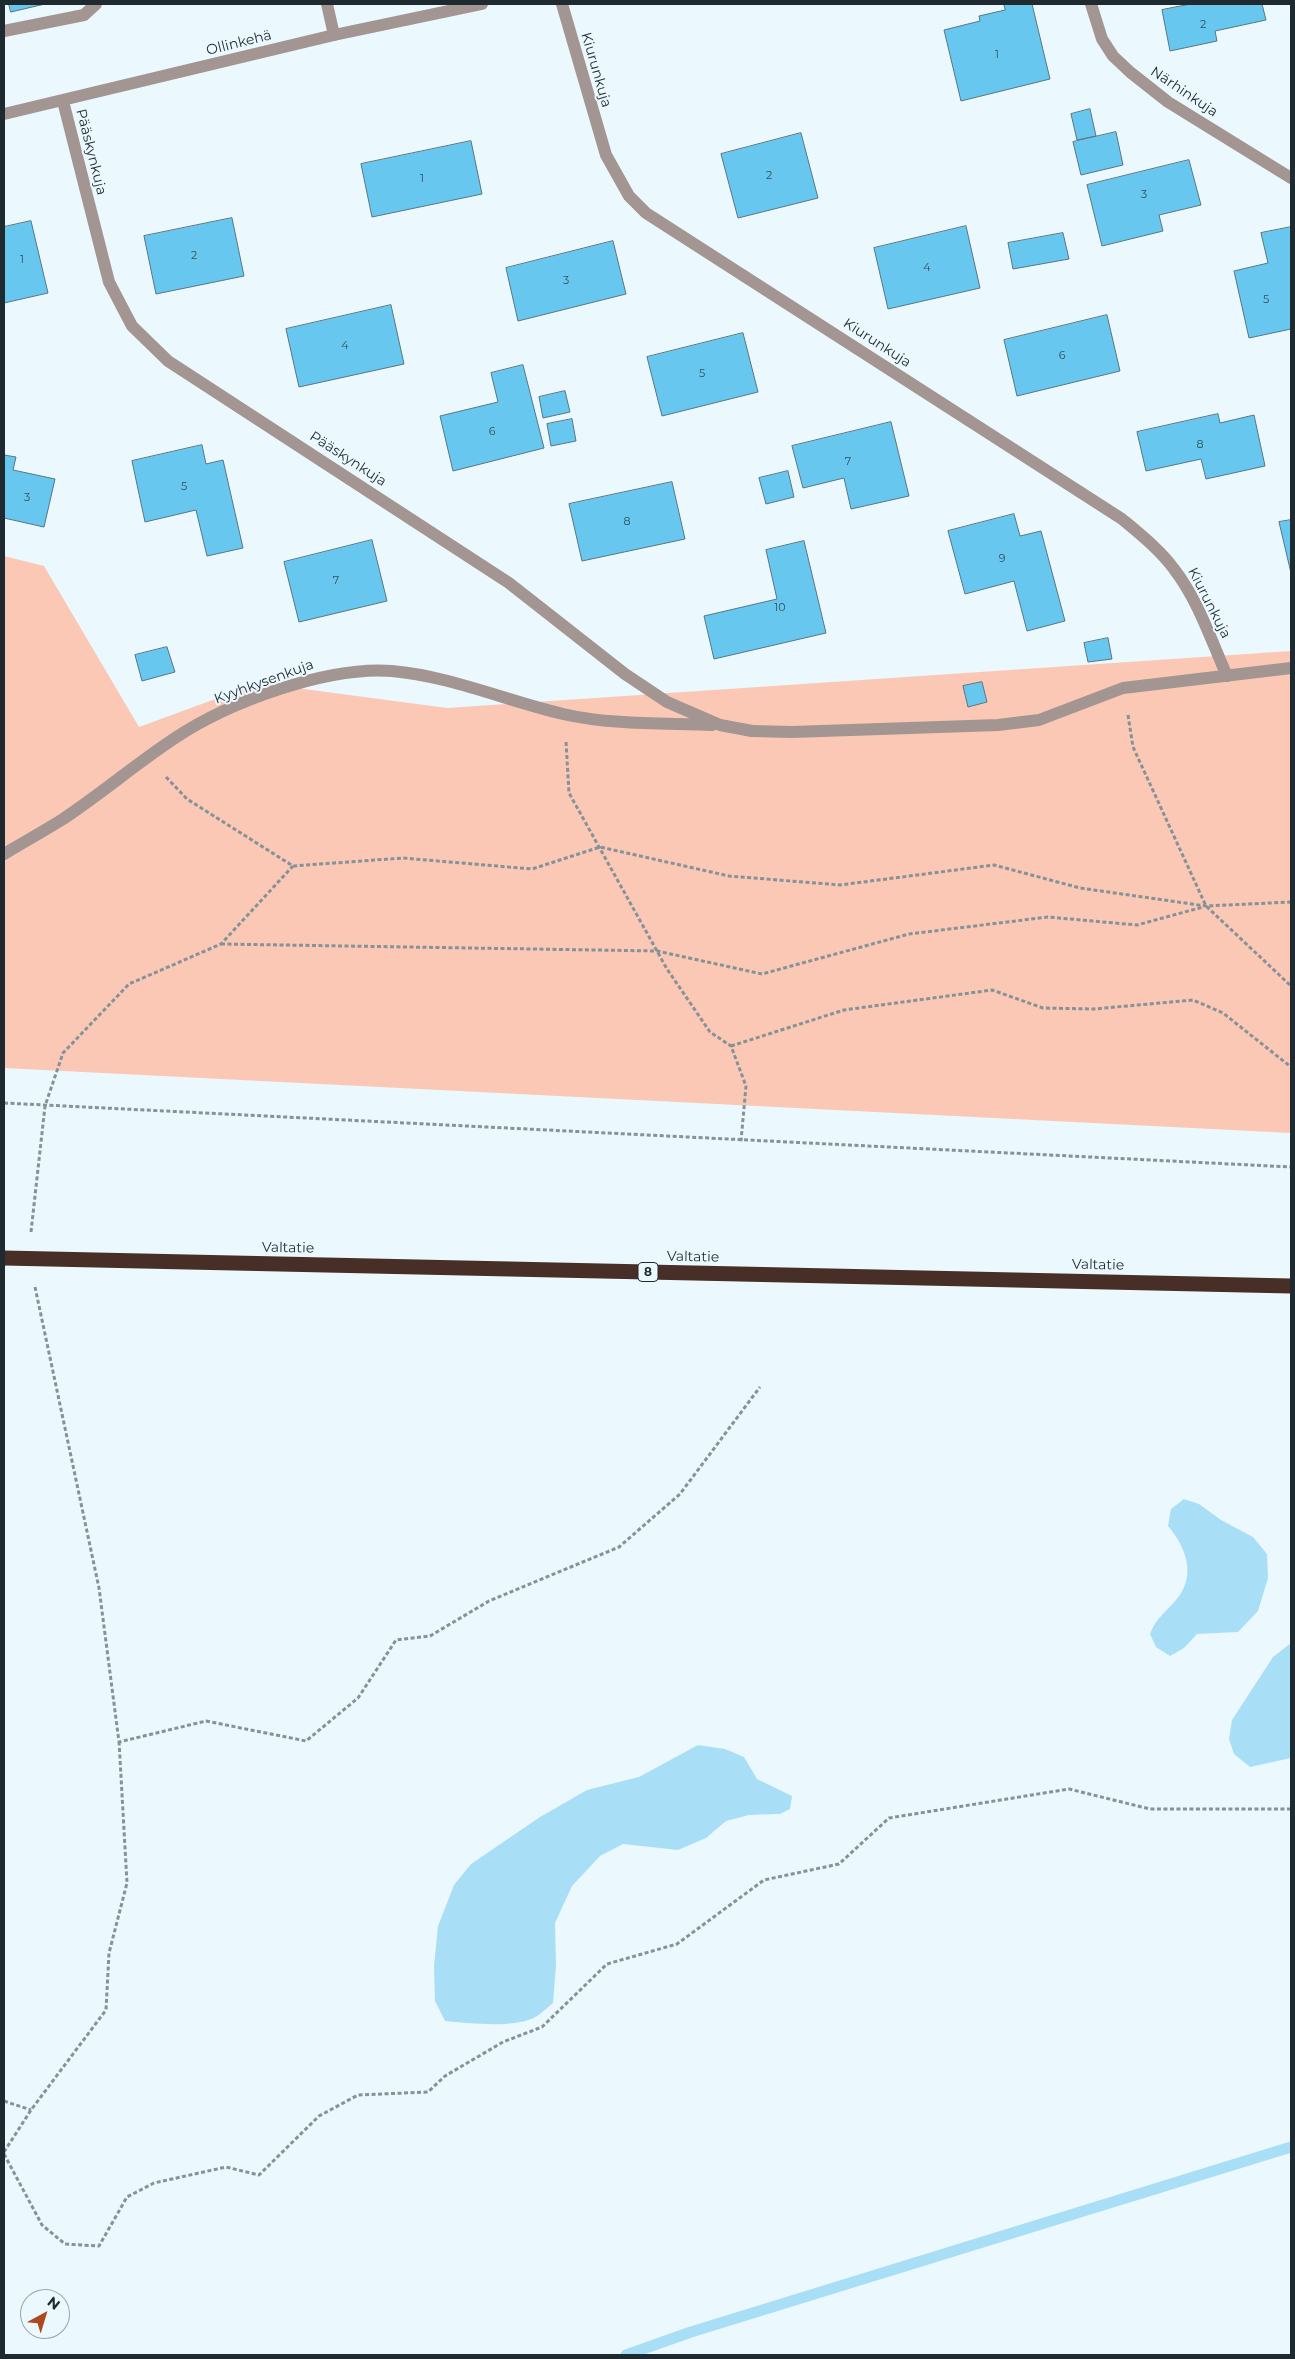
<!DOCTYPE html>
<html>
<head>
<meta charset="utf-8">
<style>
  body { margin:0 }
  #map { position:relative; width:1295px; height:2359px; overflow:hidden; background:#ebf8fd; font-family:Montserrat,sans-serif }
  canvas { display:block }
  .frame { position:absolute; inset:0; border:5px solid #1e2a30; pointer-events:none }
  .north { position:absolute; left:20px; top:2289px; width:50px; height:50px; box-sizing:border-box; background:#ebf8fd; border:1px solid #99a6ab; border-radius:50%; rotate:39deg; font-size:14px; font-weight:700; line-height:20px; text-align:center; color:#1e2a30 }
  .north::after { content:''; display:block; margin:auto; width:18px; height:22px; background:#ae481e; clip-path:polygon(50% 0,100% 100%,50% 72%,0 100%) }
</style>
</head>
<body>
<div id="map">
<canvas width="1295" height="2359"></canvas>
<div class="frame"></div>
<div class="north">N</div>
</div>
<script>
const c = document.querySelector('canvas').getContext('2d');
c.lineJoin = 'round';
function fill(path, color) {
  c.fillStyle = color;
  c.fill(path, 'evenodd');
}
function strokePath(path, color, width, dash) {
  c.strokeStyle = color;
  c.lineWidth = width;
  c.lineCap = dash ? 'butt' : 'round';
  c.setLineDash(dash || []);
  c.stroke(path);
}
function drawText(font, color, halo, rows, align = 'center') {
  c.font = font + ' Montserrat,sans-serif';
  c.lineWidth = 4;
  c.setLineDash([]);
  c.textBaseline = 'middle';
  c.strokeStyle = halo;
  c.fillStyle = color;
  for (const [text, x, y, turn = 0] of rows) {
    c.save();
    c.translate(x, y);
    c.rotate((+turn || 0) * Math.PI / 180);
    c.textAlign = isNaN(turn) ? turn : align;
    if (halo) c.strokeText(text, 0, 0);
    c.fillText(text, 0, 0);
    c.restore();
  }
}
const green = new Path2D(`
  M4,556L44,566L139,727L259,683L447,708L1291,651V1133L4,1068Z`);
const water = new Path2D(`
  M1184,1499L1199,1504L1221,1520L1253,1537L1267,1554L1268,1578L1258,1611L1238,1632L1197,1634L1184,1648L1170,1656L1156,1647L1150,1634C1155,1619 1166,1612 1176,1600C1197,1576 1186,1547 1168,1526L1171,1509Z
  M1291,1643V1758L1250,1767L1234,1754L1229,1739L1232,1720L1273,1657Z
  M698,1745L725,1749L744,1757L757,1779L792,1796L790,1809L780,1814L749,1815L726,1821L706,1838L678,1850L623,1844L600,1856L572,1886L555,1923L556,1966L553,2003C547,2008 539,2016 531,2019C510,2028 468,2023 445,2021L435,2001L434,1966L438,1926L454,1885L471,1864L540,1817L587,1790L639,1777Z`);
const stream = new Path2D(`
  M626,2355L691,2332L1291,2147`);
const building = new Path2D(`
  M9,4H45L11,12Z
  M1004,4H1032L1050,79L961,101L944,30L980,21L979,16L1005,10Z
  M1191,4H1262L1266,20L1215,31L1217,41L1170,51L1162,10Z
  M1090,109L1096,136L1077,140L1071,114Z
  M1116,132L1123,165L1081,175L1073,142Z
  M801,133L818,198L738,218L721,154Z
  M471,141L482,194L372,217L361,164Z
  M1189,160L1201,205L1159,215L1163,231L1102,246L1087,185Z
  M232,218L244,276L156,294L144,236Z
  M31,221L48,293L4,303V227Z
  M966,226L980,288L888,309L874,248Z
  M1291,227V329L1249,338L1234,271L1268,263L1261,233Z
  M1063,233L1069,259L1013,269L1008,243Z
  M613,241L626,294L518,321L506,268Z
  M391,305L404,364L299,387L286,329Z
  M1107,315L1120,371L1017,396L1004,340Z
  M743,333L758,392L662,416L647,357Z
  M523,365L544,448L453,471L440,416L498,402L491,373Z
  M565,391L570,412L543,418L539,397Z
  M1218,414L1220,423L1254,415L1265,466L1206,479L1201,459L1146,471L1137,432Z
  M572,419L576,441L551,446L547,424Z
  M891,422L909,496L851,509L844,478L803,488L792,446Z
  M202,445L206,464L223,460L243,548L207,556L196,510L145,522L132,461Z
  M4,455L16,457L13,470L55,479L44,527L4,518Z
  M788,471L794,497L766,504L759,478Z
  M672,482L685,539L582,561L569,504Z
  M1014,514L1020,536L1041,531L1065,621L1027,631L1014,581L965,594L948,531Z
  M1291,520V573L1279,522Z
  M372,540L387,601L299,622L284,562Z
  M804,541L826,633L714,659L704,616L777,599L766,550Z
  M1108,638L1112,659L1088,662L1084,643Z
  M167,647L175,672L142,681L135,655Z
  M982,682L987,702L968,707L963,686Z`);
const path = new Path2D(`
  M1128,715L1133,747L1206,906L1291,986
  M566,742L569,793L667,969L710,1032L731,1046L746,1086L741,1141
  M166,777L187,799L293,866L403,858L532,869L600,847L729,876L840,885L994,865L1080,888L1206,906L1291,902
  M221,944L657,951L762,974L909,934L1048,917L1137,925L1203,907
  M731,1046L844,1010L992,990L1043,1008L1094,1009L1193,1000L1223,1013L1291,1067
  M4,1103L1291,1167
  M31,1232L45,1106L63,1053L129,984L221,944L293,866
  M35,1287L99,1588L119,1742L206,1721L306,1741L358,1698L396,1640L430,1636L489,1601L619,1547L680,1494L760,1387
  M4,2101L31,2110
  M4,2152L31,2110L106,2010L109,1953L127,1883L119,1741
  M4,2154L42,2225L65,2244L99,2246L127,2197L154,2183L226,2167L259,2175L319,2116L358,2095L428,2092L445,2076L503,2042L542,2027L607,1964L677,1944L764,1880L839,1864L889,1818L1069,1789L1150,1809H1291`);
const lane = new Path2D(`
  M327,4L334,35
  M4,31L84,15L96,4
  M752,731L792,732L998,725L1039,720L1123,688L1291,668`);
const street = new Path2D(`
  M562,4L606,155L629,196L646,213L1122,519C1140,534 1160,550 1174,569C1198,600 1211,640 1227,676
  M1091,4L1102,39L1113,56L1130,72L1168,102L1291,178
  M63,101L109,282L132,326L168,361L509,583L625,674L667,702L720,725L752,731
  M4,114L334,35L482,4
  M4,854C24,842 44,831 63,819C102,793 137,763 175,738C229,702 327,666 392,671C450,676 507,701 563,714C611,725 663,723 712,725`);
const highway = new Path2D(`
  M4,1258L1291,1286`);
const numberNames = [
  ["2",1203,25],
  ["1",997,55],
  ["2",769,176],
  ["1",422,179],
  ["3",1144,195],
  ["2",194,256],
  ["1",22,260],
  ["4",927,268],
  ["3",566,281],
  ["5",1266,300],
  ["4",345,346],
  ["6",1062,356],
  ["5",702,374],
  ["6",492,432],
  ["8",1200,445],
  ["7",848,462],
  ["5",184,487],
  ["3",27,498],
  ["8",627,522],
  ["9",1002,559],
  ["7",336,581],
  ["10",780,608]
];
const shields = [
  [648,1272,20]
];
const shieldNames = [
  ["8",648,1272]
];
const streetNames = [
  ["Ollinkehä",239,43,-14],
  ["Kiurunkuja",596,70,74],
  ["Närhinkuja",1184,92,34],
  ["Pääskynkuja",91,152,76],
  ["Kiurunkuja",877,343,33],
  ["Pääskynkuja",348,459,33],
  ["Kiurunkuja",1209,603,63],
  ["Kyyhkysenkuja",264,682,-20],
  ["Valtatie",288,1248,1],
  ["Valtatie",693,1257,1],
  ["Valtatie",1098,1265,1]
];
fill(green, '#fbc8b5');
fill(water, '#a9dff6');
strokePath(stream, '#a9dff6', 11);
fill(building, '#67c7ee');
strokePath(building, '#587683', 1);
strokePath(path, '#859297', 3, [4, 2.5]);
strokePath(lane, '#a39591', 12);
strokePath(street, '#a39591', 12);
strokePath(highway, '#472e26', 15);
drawText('11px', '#305160', null, numberNames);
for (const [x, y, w] of shields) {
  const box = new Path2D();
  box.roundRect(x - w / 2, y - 9.5, w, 19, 4);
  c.fillStyle = '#ebf8fd';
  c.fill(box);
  strokePath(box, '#1e2a30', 1);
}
drawText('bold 12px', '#1e2a30', null, shieldNames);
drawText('14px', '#1e2a30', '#ebf8fd', streetNames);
</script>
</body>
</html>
